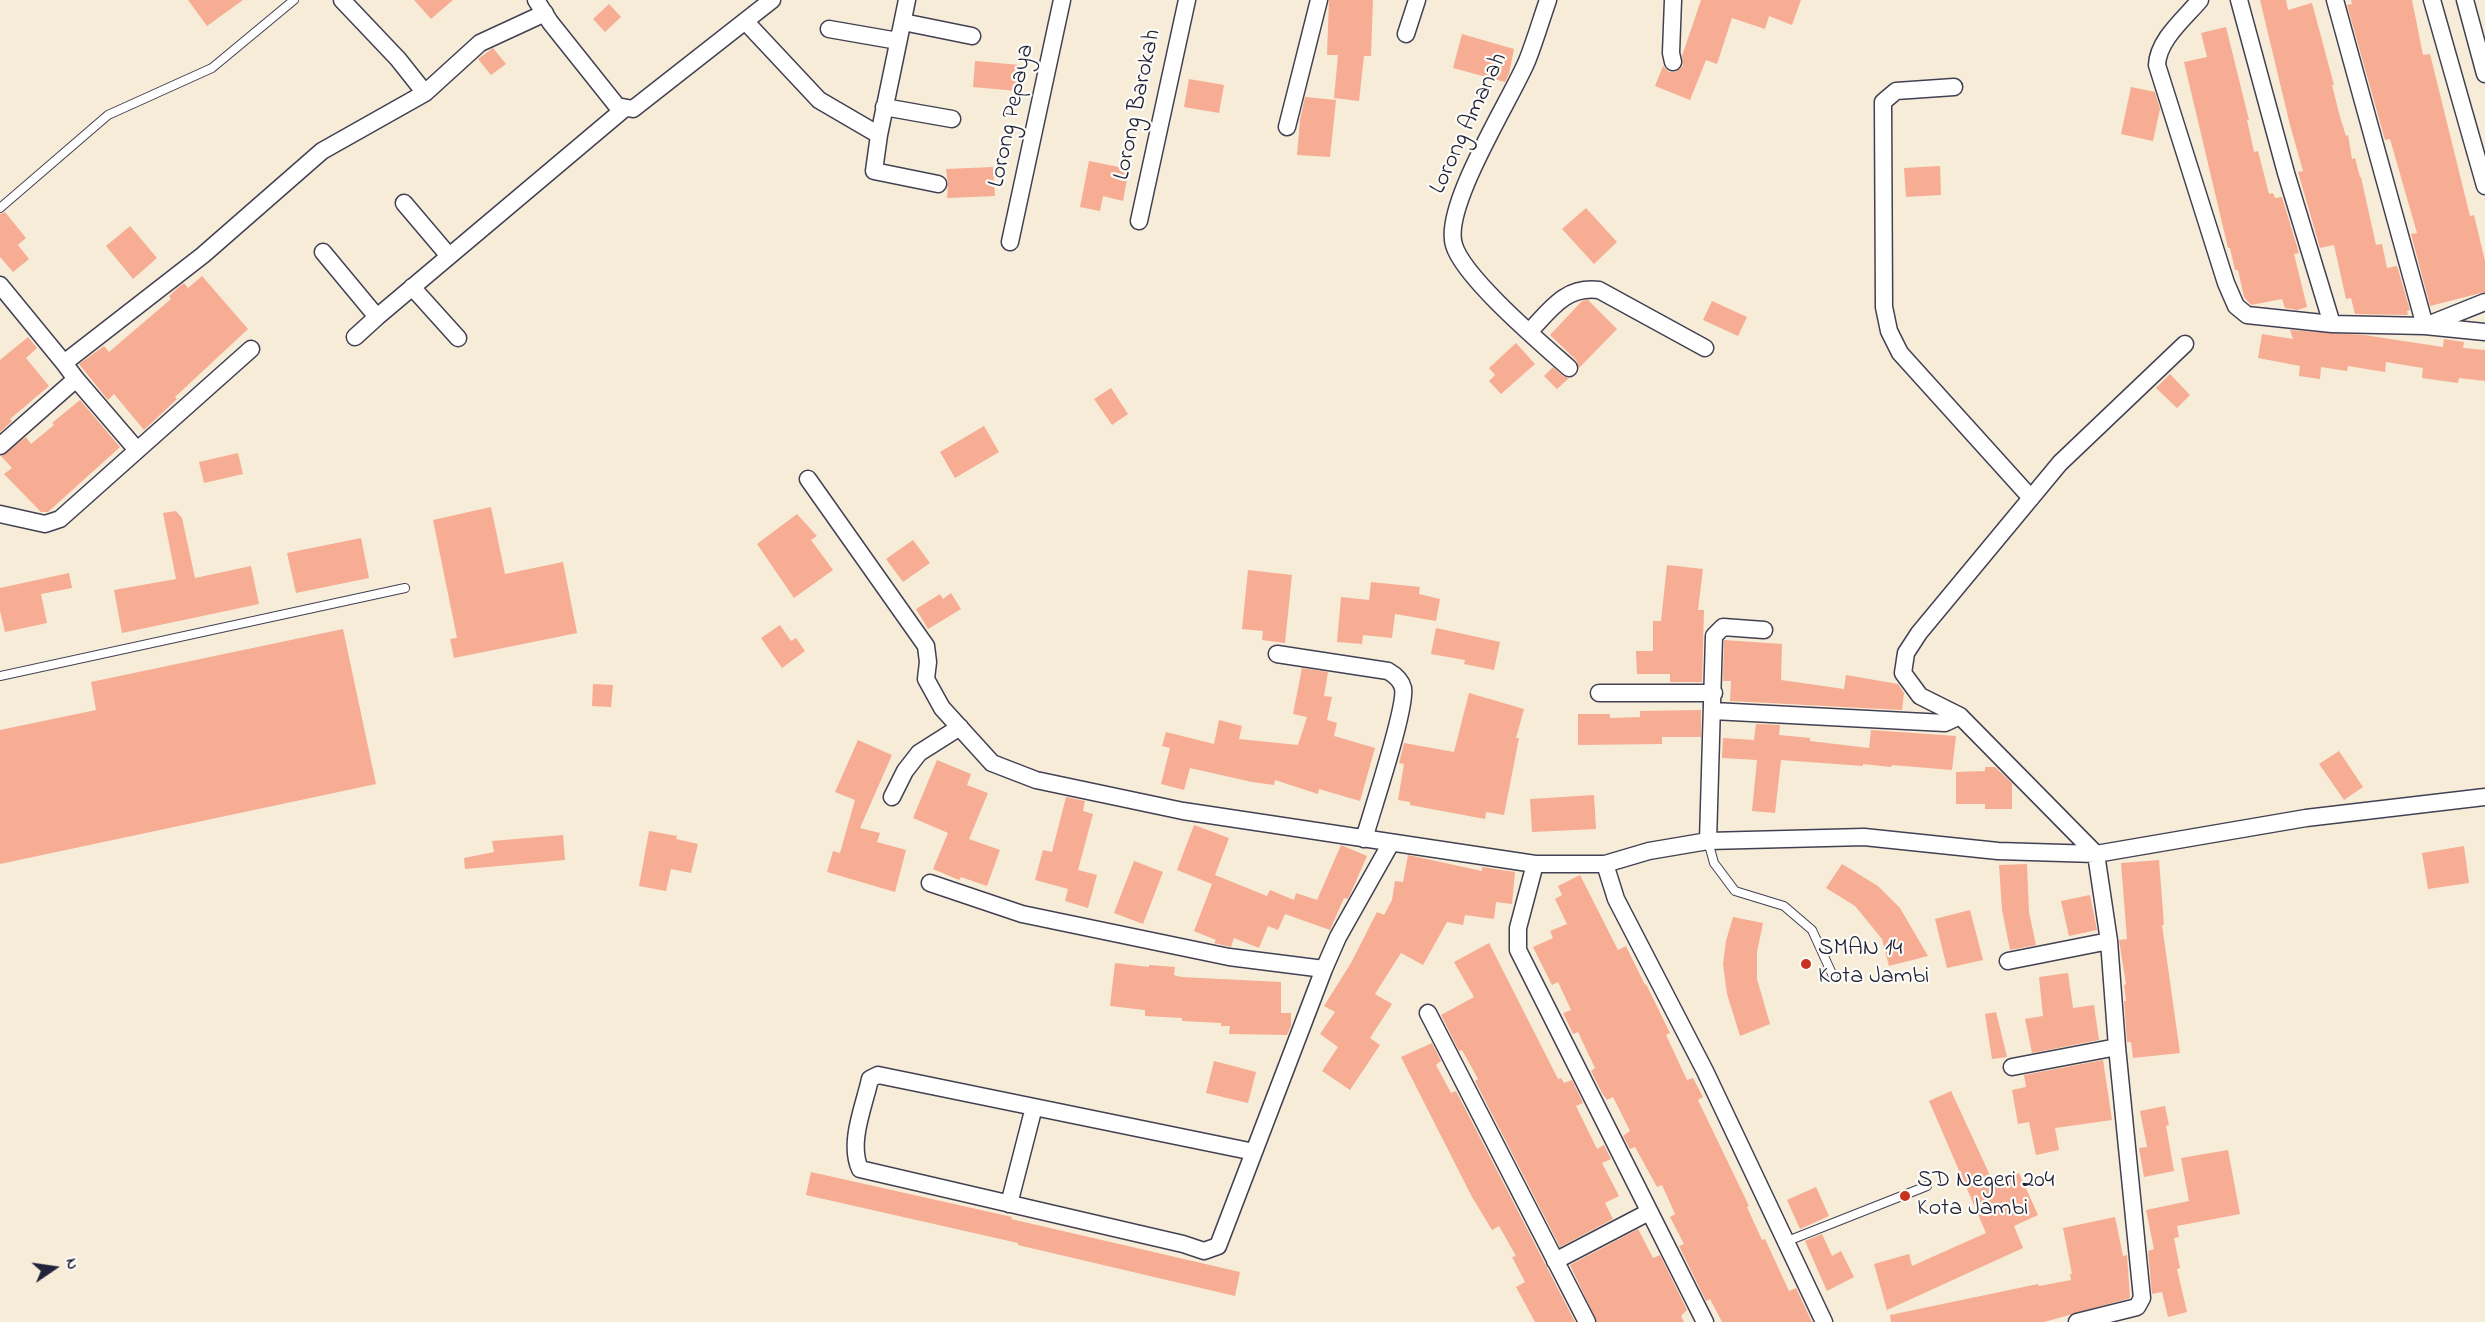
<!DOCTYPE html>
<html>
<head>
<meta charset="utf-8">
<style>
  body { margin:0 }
  #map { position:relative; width:2485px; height:1322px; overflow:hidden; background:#f6ecd8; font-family:"Indie Flower",sans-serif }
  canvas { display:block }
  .north { position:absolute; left:24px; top:1238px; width:60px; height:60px; -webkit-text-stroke:4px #fdfcf7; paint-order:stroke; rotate:77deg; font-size:16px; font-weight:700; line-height:24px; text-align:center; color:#22223b }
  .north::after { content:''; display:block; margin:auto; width:21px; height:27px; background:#22223b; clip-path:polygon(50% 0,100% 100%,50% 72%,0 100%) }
</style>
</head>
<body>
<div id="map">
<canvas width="2485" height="1322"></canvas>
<div class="north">N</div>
</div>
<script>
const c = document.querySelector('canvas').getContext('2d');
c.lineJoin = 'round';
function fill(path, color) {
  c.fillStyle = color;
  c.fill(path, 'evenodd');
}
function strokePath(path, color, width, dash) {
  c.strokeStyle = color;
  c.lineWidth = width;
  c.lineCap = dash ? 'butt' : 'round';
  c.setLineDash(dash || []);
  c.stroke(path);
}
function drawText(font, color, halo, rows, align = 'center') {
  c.font = font + ' "Indie Flower",sans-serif';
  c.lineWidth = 4.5;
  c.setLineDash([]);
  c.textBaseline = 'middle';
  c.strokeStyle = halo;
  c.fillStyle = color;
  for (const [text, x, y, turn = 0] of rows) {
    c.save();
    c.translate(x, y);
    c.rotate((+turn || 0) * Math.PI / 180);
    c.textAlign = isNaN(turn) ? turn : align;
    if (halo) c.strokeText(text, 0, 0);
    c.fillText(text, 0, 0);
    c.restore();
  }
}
const building = new Path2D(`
  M188,0H243L207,26Z
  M414,0H453L431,19Z
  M1329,0H1373L1371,56H1364L1359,101L1334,98L1338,55H1327Z
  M1701,0H1801L1792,25L1769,16L1765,29L1732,18L1717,64L1706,60L1690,100L1655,86L1663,66L1669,72H1675L1683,66L1682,56Z
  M2260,0H2286L2288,10L2312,3L2334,85H2332L2340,117L2346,136L2348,135L2352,159L2355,158L2360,177H2361L2376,245L2382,244L2387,268L2397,266L2410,310L2407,311L2408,315L2355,314L2351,298L2346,299L2334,245L2320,248L2298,172L2303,171L2290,125Z
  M2351,0H2412L2423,55L2430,54L2470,216L2474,215L2485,261V292L2430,306L2411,234L2417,233L2390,139L2385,140L2347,5L2352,4Z
  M609,4L621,17L605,32L593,19Z
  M2226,27L2249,120H2247L2254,152L2258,151L2269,194L2273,193L2275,198L2282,197L2299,253L2294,254L2307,307L2297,310L2285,308L2282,299L2251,305L2244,297L2238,270H2235L2230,248H2228L2184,62L2207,57L2201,33Z
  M1462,34L1514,49L1509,74L1505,82L1453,68Z
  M493,48L506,64L491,75L478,59Z
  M975,61L1020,65L1017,91L973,87Z
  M1189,79L1224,85L1219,113L1184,107Z
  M2131,87L2155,92L2160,109L2153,141L2121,134Z
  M1305,97L1336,100L1330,157L1297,155L1300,120Z
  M1089,161L1129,169L1123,201L1103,196L1100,211L1080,207Z
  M1940,166L1941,195L1906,197L1904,168Z
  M993,167L995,196L947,198L948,186L946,169Z
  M1586,208L1617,242L1594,264L1562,229Z
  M5,212L26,238L18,245L29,259L13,272L0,257V214Z
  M130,226L157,258L133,279L106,246Z
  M202,276L248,329L175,397L177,399L144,430L114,394L108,400L79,364L104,346L109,352L171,299L169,296L180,286L184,283L188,288Z
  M1588,300L1617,329L1579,368L1576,360L1550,335L1582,301Z
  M1712,301L1747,317L1738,336L1703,320Z
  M2290,330L2364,335L2443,347L2444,339L2464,342L2463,348L2485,350V381L2459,378L2458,383L2422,378L2423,368L2386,362L2385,372L2348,366L2347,371L2321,367L2320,379L2299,376L2300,366L2258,358L2262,334L2293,339Z
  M28,337L37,348L26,358L49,386L10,419L12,421L0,432V360Z
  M1516,343L1535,364L1501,394L1489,381L1495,375L1489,368Z
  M1553,367L1563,376L1569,378L1557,389L1544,376Z
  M2170,374L2190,395L2177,408L2156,388Z
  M1111,388L1128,414L1112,425L1094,399Z
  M80,400L120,447L48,512H41L4,474L12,468L1,456L26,437L31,444L54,425L52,423Z
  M984,426L999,452L955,478L940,452Z
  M238,453L243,474L204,483L199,462Z
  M491,507L505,574L563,562L577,633L454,658L450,639L457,638L433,520Z
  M176,511L182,518L195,578L251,566L259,604L122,633L114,590L176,579L163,513Z
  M797,514L817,536L811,540L833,570L794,598L757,544Z
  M361,538L369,578L296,593L287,553Z
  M913,540L930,563L903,582L886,559Z
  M1667,565L1703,569L1698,610H1704L1702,682H1670V674H1637L1636,651H1653V621H1661Z
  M1248,570L1292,575L1285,643L1262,640L1263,631L1242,629Z
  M69,573L72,588L41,594L47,623L5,632L0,611V588Z
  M1371,582L1420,587L1419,594L1440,599L1436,621L1395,614L1392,638L1363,635L1362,644L1337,642L1341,597L1369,600Z
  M951,593L961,609L928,629L916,609L940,594L943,599Z
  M780,625L791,641L796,638L805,651L782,668L761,638Z
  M1436,628L1500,642L1494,670L1464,664L1465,660L1431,654Z
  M343,629L376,784L0,864V730L96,710L91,682Z
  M1724,640L1782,644L1781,680L1844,689L1846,675L1898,684L1904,693L1902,710L1730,701L1731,681H1723Z
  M1302,668L1328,672L1324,696L1332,697L1327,720L1337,723L1334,736L1375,748L1360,801L1319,789L1318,794L1275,780L1274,785L1252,782L1190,768L1184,790L1161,784L1170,748L1162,746L1166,732L1214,744L1219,720L1242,726L1239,739L1298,745L1307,717L1293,714Z
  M593,684L613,685L611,707L592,706Z
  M1469,693L1524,709L1516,738H1519L1504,815L1486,812L1485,819L1410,805V802L1398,800L1404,764L1399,763L1404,743L1454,752Z
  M1701,710V737H1662V744L1578,745V714H1610V718L1640,717V711Z
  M1756,724L1780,725L1779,735L1810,738V741L1869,748L1871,730L1956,736L1952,770L1892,765L1891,767L1863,764V766L1781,760L1775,813L1752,811L1757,760L1722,758L1723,738L1754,740Z
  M858,740L892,755L860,828L880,833L877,842L906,850L895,892L827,872L833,851L840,853L855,800L835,792Z
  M2339,751L2363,787L2344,800L2319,764Z
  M937,760L971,774L967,785L988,793L969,839L1000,850L987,886L961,877L959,880L933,869L948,833L913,818Z
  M1985,767H1995L2012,783V809H1985V804H1956V772L1985,771Z
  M1594,795L1596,829L1532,832L1530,799Z
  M1066,797L1085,801L1083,811L1093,814L1078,870L1097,875L1088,908L1065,901L1068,889L1035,880L1043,850L1052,852Z
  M1194,825L1229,838L1215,875L1267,896L1270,890L1294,900L1296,893L1317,900L1341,845L1367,856L1349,897L1347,899L1344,898L1330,930L1285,914L1278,930L1268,926L1259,948L1234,938L1231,947L1214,943L1216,940L1194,931L1212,884L1177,870Z
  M649,831L677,836L676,839L698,844L691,873L671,869L666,891L639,886Z
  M563,835L565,860L465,869L464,858L494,852L492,841Z
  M2464,846L2469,883L2428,889L2422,853Z
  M1408,855L1482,871V867L1515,872L1512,904L1496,902L1494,919L1465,915L1463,925L1447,922L1423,965L1401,953L1375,994L1392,1004L1370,1038L1380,1045L1350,1090L1322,1071L1338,1047L1320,1034L1335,1012L1324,1006L1351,963L1377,912L1384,915L1392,900L1395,881L1403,882Z
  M2159,860L2164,925H2162L2180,1053L2133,1058L2131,1042H2127L2124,1001H2126L2124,985L2126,984L2119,940L2127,939L2121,863Z
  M1134,861L1163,872L1143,924L1114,913Z
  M1842,864L1878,886L1900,908L1928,956L1889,966L1882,939L1855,906L1826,888Z
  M2027,864L2029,912L2036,945L2010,950L2002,910L1999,865Z
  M1580,875L1618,950L1626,946L1645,985L1646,984L1670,1033L1666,1035L1687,1080L1693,1078L1703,1097L1698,1100L1749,1206L1747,1207L1762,1240L1765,1239L1789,1291L1796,1288L1812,1322H1722L1710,1299L1706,1301L1679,1246L1684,1244L1670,1217L1675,1214L1662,1185L1657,1187L1635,1147L1630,1149L1623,1136L1630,1131L1613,1097L1607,1100L1602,1093L1591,1071L1595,1068L1578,1032L1573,1034L1563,1013L1571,1010L1558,982L1552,985L1533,947L1553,938L1550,931L1567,924L1555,899L1562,895L1558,886Z
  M2090,895L2097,930L2069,936L2061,901Z
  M1970,910L1983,960L1947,968L1935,919Z
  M1733,917L1763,923L1757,952V979L1770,1024L1740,1036L1727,994L1723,964L1726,941Z
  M1489,943L1558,1079L1561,1078L1564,1083L1572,1080L1583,1103L1576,1106L1597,1149L1604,1145L1611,1159L1602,1163L1619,1196L1605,1203L1613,1219L1560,1247L1475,1081L1478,1079L1462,1050L1459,1051L1441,1015L1474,997L1454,962Z
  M1115,963L1149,967V965L1175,967L1174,975L1181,977L1281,982V1013H1291V1026L1287,1035L1229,1034L1230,1026H1221V1023L1182,1021V1018L1145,1016V1010L1110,1006Z
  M2068,973L2073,1008L2094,1005L2099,1040L2032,1053L2025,1019L2043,1016L2039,977Z
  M1996,1012L2007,1057L1992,1059L1985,1014Z
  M1432,1043L1441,1061L1436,1065L1451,1093L1456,1091L1575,1322H1535L1516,1287L1525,1282L1512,1257L1516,1256L1499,1226L1492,1230L1472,1197L1401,1057Z
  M2103,1060L2112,1120L2055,1128L2059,1150L2036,1155L2029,1122L2018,1124L2012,1090L2026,1087L2024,1075Z
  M1214,1061L1256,1072L1248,1103L1206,1093Z
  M1951,1091L1994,1184L2019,1173L2038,1215L2014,1226L2023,1248L1887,1310L1874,1264L1909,1254L1912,1266L1986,1233L1929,1101Z
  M2165,1106L2169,1125L2166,1126L2174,1171L2144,1177L2139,1148L2147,1147L2140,1111Z
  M2228,1150L2240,1214L2177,1226L2179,1237L2174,1238L2180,1268L2177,1269L2187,1312L2168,1317L2162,1292L2152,1294L2148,1251L2154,1249L2146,1210L2189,1201L2181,1158Z
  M811,1172L1012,1217L1011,1219L1240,1272L1235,1296L1018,1245V1243L806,1195Z
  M1816,1187L1829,1216L1800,1229L1787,1200Z
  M2115,1217L2123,1256L2127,1255L2130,1298L2044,1322H1891L1890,1315L2038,1284L2039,1286L2071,1280L2070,1274H2072L2063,1228Z
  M1638,1229L1653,1258L1660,1255L1687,1310L1681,1316L1684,1322H1597L1570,1265Z
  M1822,1234L1832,1256L1841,1251L1854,1277L1827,1291L1805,1241Z`);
const service = new Path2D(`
  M0,208L108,115L212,68L294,0
  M0,676L405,588
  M1708,841L1714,863L1735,891L1784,906L1812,930L1833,976
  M1785,1242L1927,1186`);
const minor = new Path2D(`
  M342,0L398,59L425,93
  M536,0L550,22L617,106L633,109L772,0
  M1548,0C1541,20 1535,41 1527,61C1510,101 1442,207 1454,245C1463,277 1542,344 1569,368
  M2200,0C2184,19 2158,40 2157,65L2226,283L2236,306L2247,315L2332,324L2425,326L2485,332
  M2239,0L2286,173L2332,324
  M2335,0L2425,326L2485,302
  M2432,0L2485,186
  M2465,0L2485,74
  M745,21L819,100L879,135L907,0
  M903,22L972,36
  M829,29L898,41
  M1406,34L1417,0
  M1673,62L1671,53L1673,0
  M1954,87L1896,91L1883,102L1884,307L1889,331L1900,353L2031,498
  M884,107L952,119
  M1287,127L1319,0
  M879,135L874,171L938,184
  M404,203L449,256
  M1139,221L1187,0
  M1010,242L1062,0
  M323,252L377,317L624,109
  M0,285L64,363L203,255L322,151L425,93L480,43L545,13
  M412,287L458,338
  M1529,332C1551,309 1565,286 1599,290L1705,348
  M355,337L377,317
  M64,363L76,379L137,450
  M0,446L76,379
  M808,479L926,646L928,662L926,679L942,708L992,763L1036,780L1183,811L1535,864H1605L1649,851L1708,841L1864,837L1998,851L2096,854L2306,818L2485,797
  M0,514L45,524L60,519L251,349
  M1277,654L1388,671C1395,675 1401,680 1403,688C1407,707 1371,814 1364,839
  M1599,693H1714
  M1713,711L1945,723L1960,716
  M892,797L905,771L919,753L960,727
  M1708,841L1714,636L1723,627L1764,630
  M1535,864L1518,928V950L1705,1322
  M1605,864L1616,899L1705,1071L1824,1322
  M930,883L1022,914L1229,957L1324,969
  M2008,961L2109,941
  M1428,1013L1587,1322
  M2012,1067L2117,1047
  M1254,1152L878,1075L870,1079C864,1107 848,1142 860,1169L1183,1244L1204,1251L1218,1246L1324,969L1338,937L1391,843
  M1009,1204L1034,1107
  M1555,1261L1649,1212
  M2077,1322L2137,1307L2142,1298L2117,1047L2109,941L2096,854L1960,716L1920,696L1903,673L1906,653L1919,633L2060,463L2185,344`);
const markers = [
  [1806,964,6,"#c8321e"],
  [1905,1196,6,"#c8321e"]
];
const streetNames = [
  ["Lorong Barokah",1139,105,-78],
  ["Lorong Pepaya",1013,116,-78],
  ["Lorong Amanah",1470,124,-65]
];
const poiNames = [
  ["SMAN 14",1818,950],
  ["Kota Jambi",1818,978],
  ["SD Negeri 204",1917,1182],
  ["Kota Jambi",1917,1210]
];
fill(building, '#f6ad93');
strokePath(service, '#424053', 10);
strokePath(minor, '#424053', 19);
strokePath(service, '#fff', 8);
strokePath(minor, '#fff', 16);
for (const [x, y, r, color] of markers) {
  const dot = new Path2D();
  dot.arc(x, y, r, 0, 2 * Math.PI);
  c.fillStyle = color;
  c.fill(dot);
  strokePath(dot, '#fdfcf7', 2);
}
drawText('24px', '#22223b', '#fdfcf7', streetNames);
drawText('24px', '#22223b', '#fdfcf7', poiNames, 'left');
</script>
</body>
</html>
